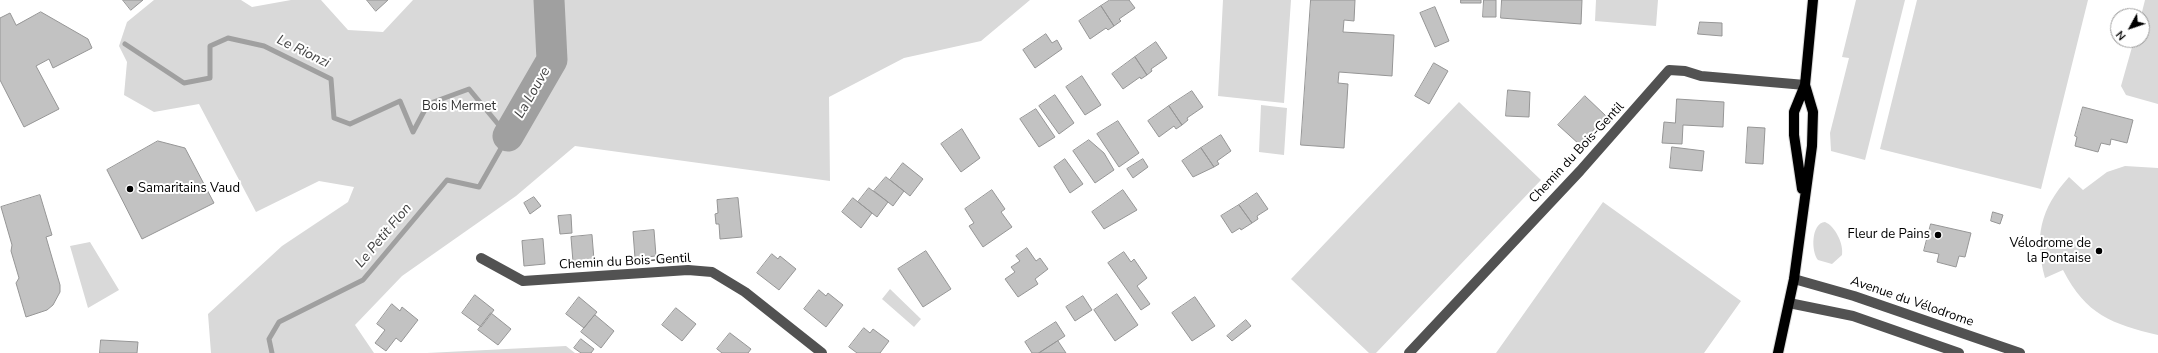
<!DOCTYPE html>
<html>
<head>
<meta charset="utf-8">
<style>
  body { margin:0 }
  #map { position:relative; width:2158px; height:353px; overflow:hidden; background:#fff; font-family:"Nunito Sans",sans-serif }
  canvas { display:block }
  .north { position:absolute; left:2110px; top:8px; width:40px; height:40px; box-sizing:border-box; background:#fff; border:1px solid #999; border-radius:50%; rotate:230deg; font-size:11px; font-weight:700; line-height:16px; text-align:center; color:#000 }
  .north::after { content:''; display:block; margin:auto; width:14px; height:18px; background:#000; clip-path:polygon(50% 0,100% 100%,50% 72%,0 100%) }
</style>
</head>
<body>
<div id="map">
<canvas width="2158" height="353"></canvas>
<div class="north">N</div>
</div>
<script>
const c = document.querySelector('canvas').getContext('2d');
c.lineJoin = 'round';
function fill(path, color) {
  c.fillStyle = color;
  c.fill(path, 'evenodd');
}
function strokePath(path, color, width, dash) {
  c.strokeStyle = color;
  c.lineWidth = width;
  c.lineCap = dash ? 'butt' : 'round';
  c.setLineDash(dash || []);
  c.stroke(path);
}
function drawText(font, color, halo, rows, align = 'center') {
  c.font = font + ' "Nunito Sans",sans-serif';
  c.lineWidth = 4;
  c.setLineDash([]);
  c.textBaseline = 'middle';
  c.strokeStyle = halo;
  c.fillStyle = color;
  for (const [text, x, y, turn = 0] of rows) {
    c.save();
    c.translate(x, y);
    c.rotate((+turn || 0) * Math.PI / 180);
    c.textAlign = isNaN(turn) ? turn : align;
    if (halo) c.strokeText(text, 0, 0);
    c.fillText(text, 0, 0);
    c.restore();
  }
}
const green = new Path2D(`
  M154,0H241L252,7L291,0H321L348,30L383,32L413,0H1030L981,41L904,58L829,97L830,181L575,146L516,196L402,276L355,325L374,353H211L208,314L282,246L348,202L354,187L319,181L256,212L199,104L154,112L124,95L127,62L119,46L127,22Z
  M1223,0H1291L1284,103L1218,96Z
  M1596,0H1658L1656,26L1595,21Z
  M1856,0H1905L1865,160L1831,151L1830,133L1849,58L1842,57Z
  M1917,0H2088L2041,189L1880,149Z
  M2145,0H2158V104L2126,95L2121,86L2134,40H2142L2141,16Z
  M1459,102L1541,180L1376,353H1369L1291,279Z
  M1261,105L1287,108L1284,155L1259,152Z
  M2125,166L2158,168V335C2112,324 2086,315 2063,270L2045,278C2034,237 2040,209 2069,177L2083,190L2107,172Z
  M1603,202L1741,301L1704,353H1496Z
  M1825,222C1835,226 1844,244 1842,255L1832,264L1818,260C1811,252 1811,223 1825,222Z
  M90,242L119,290L88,308L70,246Z
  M890,289L921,319L914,327L882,299Z
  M566,346L575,353H427Z`);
const stream = new Path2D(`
  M125,44L184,83L210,78V46L228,38L264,46L331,79L334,118L350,124L400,101L413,132L428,104L469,89L508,136L479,187L447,180L363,280L279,322L269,339L272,353`);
const river = new Path2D(`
  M508,136L552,60L549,0`);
const building = new Path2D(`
  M123,0H143L131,10Z
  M367,0H388L376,11Z
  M1110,0H1129L1135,8L1119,19L1121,21L1114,26L1101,6Z
  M1311,0H1355L1354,21L1344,20L1343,32L1394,35L1392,76L1339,72L1338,83L1348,84L1344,148L1301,145Z
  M1461,0H1481V3H1461Z
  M1484,0H1496V17H1483Z
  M1502,0H1582L1581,24L1501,18Z
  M1101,6L1114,26L1108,30L1106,28L1090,39L1079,21Z
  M1435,7L1449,41L1435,47L1420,13Z
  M41,12L88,39L92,48L53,68L49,59L36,66L59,109L24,127L0,80V18L10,13L16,25Z
  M1700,22L1722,23V36L1698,34Z
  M1046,34L1052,43L1057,40L1062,49L1035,68L1023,50Z
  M1156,42L1167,58L1151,69L1152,71L1147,75L1135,57Z
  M1135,57L1147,75L1141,79L1140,77L1123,89L1112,74Z
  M1434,63L1448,71L1429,104L1415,96Z
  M1082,76L1101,105L1085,115L1066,87Z
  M1508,90L1530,92L1529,117L1506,116Z
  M1192,91L1203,107L1187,118L1188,120L1182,125L1169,106Z
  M1055,95L1074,123L1059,134L1039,106Z
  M1585,96L1606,116L1580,145L1558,125Z
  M1677,99L1724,102L1723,127L1683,125L1682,144L1662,143L1664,122L1675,123Z
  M1169,106L1182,125L1176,129L1174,126L1159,137L1148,121Z
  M2083,107L2133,120L2127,143L2111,139L2110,145L2101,143L2098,152L2075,146L2077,137L2075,136Z
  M1036,109L1055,137L1039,147L1020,119Z
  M1118,121L1139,153L1119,167L1097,134Z
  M1748,127L1765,128L1763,164L1746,163Z
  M962,129L980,158L961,172L941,144Z
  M1221,135L1231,151L1217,161L1219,164L1214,167L1201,148Z
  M1089,140L1104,153L1114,170L1095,183L1073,151Z
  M158,141L185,148L214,203L142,239L107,170Z
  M1672,147L1704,151L1702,171L1670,168Z
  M1201,148L1214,167L1193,177L1182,161Z
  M1065,159L1083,184L1070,193L1054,167Z
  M1143,159L1148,167L1133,178L1127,169Z
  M903,163L923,179L910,196L890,180Z
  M886,177L904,191L893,206L874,191Z
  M869,188L888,202L877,217L858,202Z
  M992,190L1005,209L1001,212L1012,227L983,247L969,226L974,223L965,209Z
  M1123,190L1137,210L1104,229L1092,212Z
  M1257,193L1268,209L1257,216L1258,219L1252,223L1239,205Z
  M40,195L52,235L46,237L60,285V292L53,305L47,310L26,317L16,283L19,278L11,251L12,245L1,207Z
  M534,197L541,206L530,214L524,203Z
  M738,198L742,237L720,239L719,224H716L715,214L718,213L717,200Z
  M853,198L872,213L861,228L842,212Z
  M1239,205L1252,223L1241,230L1240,228L1232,233L1221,216Z
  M1993,212L2003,215L2000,224L1991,221Z
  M571,215L572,233L560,234L558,216Z
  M1931,224L1971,233L1965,257L1959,256L1956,267L1937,262L1939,254L1924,251Z
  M654,230L656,256L635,258L633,232Z
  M592,235L594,260L573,262L571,237Z
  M543,239L545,264L524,266L522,241Z
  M1027,248L1036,261L1040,258L1048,269L1035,279L1038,284L1018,297L1005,279L1015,272L1011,267L1020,261L1016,256Z
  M926,251L951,289L923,307L898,269Z
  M1124,252L1131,262L1134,259L1147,278L1137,286L1150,304L1141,310L1108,263Z
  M772,254L778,259L780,256L796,269L779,290L757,273Z
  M819,290L826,296L828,293L843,305L826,327L804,309Z
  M1117,294L1138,325L1115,341L1094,310Z
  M475,295L494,310L481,327L462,313Z
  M1083,296L1092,310L1075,321L1066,307Z
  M579,297L597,312L584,328L566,314Z
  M1195,297L1215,326L1192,341L1172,313Z
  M392,304L400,311L402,307L418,320L401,342L396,338L386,351L375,343L385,330L377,324Z
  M676,308L696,324L682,341L662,325Z
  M491,313L511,329L498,345L478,330Z
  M595,315L614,331L601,348L581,332Z
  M1246,320L1251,326L1232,341L1227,336Z
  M1056,322L1065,336L1039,353H1032L1025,342Z
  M864,328L870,333L873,329L889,341L880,353H857L849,347Z
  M730,333L751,349L748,353H722L717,349Z
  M581,339L594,349L591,353H581L574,348Z
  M101,340L138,342L137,353H100Z
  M1058,341L1066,353H1039Z`);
const minor = new Path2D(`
  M481,258L523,281L688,270L712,272L745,292L822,353
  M1794,279L1854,296L2020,353
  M1789,303L1853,316L1959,353
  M1409,353L1580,171L1669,70L1685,71L1701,76L1805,85`);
const major = new Path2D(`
  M1802,189L1794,135V112L1805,85L1813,0
  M1778,353L1794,279L1812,146L1813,112L1805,85`);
const markers = [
  [130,189,4,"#000"],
  [1938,235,4,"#000"],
  [2099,251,4,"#000"]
];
const parkNames = [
  ["Bois Mermet",459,107]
];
const streetNames = [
  ["Chemin du Bois-Gentil",1577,153,-47],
  ["Chemin du Bois-Gentil",625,262,-3],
  ["Avenue du Vélodrome",1912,302,19]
];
const poiNames = [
  ["Samaritains Vaud",138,189,"left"],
  ["Fleur de Pains",1930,235],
  ["Vélodrome de",2091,244],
  ["la Pontaise",2091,259]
];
const waterNames = [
  ["Le Rionzi",303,52,26],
  ["La Louve",533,93,-60],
  ["Le Petit Flon",384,236,-50]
];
fill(green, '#d9d9d9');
strokePath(stream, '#a0a0a0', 5);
strokePath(river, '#a0a0a0', 31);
fill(building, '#c2c2c2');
strokePath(building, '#969696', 1);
strokePath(major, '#dbdbdb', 12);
strokePath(minor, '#525252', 10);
strokePath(major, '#000', 10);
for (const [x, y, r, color] of markers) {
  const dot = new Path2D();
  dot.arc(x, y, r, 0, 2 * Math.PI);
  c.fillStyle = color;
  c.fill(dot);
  strokePath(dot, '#fff', 1.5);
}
drawText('13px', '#303030', '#fff', parkNames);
drawText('13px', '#000', '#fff', streetNames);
drawText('13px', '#000', '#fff', poiNames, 'right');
drawText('italic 14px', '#414141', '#fff', waterNames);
</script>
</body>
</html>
